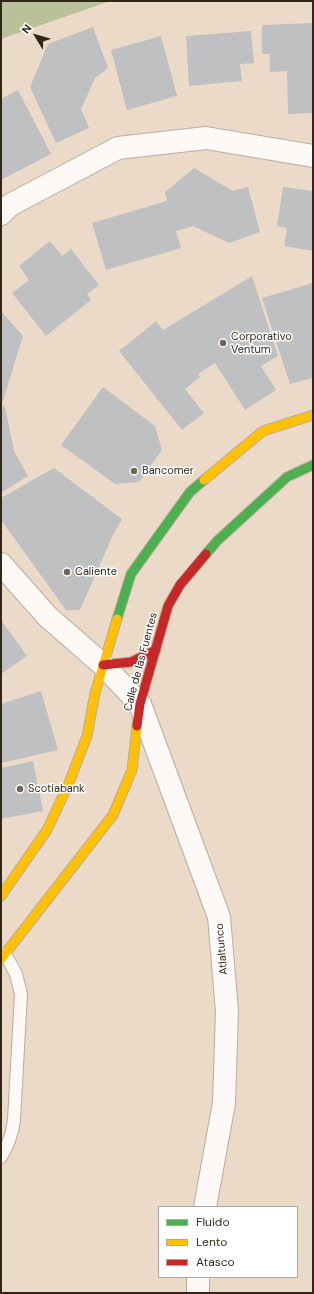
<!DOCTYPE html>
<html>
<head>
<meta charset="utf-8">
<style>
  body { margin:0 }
  #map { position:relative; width:314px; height:1294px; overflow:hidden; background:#ecdac8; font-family:"DM Sans",sans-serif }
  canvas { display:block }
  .frame { position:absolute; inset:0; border:2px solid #312618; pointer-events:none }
  .legend { position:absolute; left:158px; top:1206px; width:140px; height:72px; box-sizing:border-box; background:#fff; border:1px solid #ada8a3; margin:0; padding:5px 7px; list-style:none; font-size:12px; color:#312618 }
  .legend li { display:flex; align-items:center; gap:8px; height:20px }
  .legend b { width:20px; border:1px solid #ada8a3 }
  .north { position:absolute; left:16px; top:16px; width:40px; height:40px; -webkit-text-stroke:3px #fff; paint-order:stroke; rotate:307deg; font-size:11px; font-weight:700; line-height:16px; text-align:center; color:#312618 }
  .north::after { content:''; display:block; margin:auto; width:14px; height:18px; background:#312618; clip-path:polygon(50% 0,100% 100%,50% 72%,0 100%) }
</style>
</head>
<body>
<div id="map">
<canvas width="314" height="1294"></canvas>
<div class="frame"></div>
<ul class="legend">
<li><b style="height:5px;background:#4caf50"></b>Fluido</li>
<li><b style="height:5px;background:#ffc107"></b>Lento</li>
<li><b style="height:5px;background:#c62828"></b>Atasco</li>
</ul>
<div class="north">N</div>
</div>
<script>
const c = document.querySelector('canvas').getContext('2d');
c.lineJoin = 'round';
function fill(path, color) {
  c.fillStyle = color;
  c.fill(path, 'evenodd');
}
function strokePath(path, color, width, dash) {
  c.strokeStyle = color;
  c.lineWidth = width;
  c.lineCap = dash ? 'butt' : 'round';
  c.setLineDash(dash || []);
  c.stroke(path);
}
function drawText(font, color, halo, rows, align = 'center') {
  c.font = font + ' "DM Sans",sans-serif';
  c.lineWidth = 3;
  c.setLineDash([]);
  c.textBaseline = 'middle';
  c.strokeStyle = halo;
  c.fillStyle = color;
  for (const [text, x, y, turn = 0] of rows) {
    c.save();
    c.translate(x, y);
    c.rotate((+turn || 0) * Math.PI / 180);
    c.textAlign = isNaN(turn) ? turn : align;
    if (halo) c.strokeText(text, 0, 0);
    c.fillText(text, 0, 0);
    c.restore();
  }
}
const forest = new Path2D(`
  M1,1H110L1,39Z`);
const building = new Path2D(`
  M313,23V113L288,114L287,71L270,72V54H262V25Z
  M93,27L108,68L95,78L81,109L89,128L56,143L30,87L48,44Z
  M251,31L254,63L240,64L242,81L189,86L186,36Z
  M161,36L177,96L127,110L111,50Z
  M18,90L51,154L1,180V99Z
  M194,168L233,191L248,187L260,232L229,243L193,226L176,231L181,248L106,270L92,223L167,201L165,192Z
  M283,187L313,191V251L284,246L287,228L277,226Z
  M50,241L62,256L71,249L99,285L87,294L91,300L46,336L12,293L29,280L19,266Z
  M252,276L278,356L261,366L276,390L245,410L215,363L198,374L200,377L185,389L204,413L182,430L119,351L156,321L163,330Z
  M313,283V378L290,384L262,298Z
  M1,311L23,336L3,401H1Z
  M103,387L155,426L162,450L139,482L115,484L61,445Z
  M5,406L14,451L28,476L1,493V407Z
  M54,468L122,519L113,535L80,610H66L1,520V498Z
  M1,620L27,656L1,674Z
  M41,691L58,750L1,763V704Z
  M33,761L43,811L1,819V768Z`);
const lane = new Path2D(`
  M1,1157C9,1145 12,1134 14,1120L21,994L16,974L5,954`);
const street = new Path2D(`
  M1,214L10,205L118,148L206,138L313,156
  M1,564L47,616L103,665L140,704L219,917L227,1011L224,1103L205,1207
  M198,1293V1277`);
const fast = new Path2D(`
  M206,554L217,541L287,477L313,465
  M117,619L131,574L190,492L204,480`);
const slow = new Path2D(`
  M204,480L263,431L313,415
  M1,896L47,830L69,783L87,736L95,693L117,619
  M1,959L113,815L132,770L137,726`);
const jam = new Path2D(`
  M103,665L131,662L156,650
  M137,726L140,704L168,606L180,585L206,554`);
const markers = [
  [223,343,4,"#726556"],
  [134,471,4,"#726556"],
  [67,572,4,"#726556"],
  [20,789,4,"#726556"]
];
const poiNames = [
  ["Corporativo",231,337],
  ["Ventum",231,350],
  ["Bancomer",142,471],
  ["Caliente",75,572],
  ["Scotiabank",28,789]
];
const streetNames = [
  ["Calle de las Fuentes",141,662,-75],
  ["Atlaltunco",222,949,-95]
];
fill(forest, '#b9c19a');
fill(building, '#bfc0c1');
strokePath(lane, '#baac9e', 14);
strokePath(street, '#baac9e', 24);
strokePath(fast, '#baac9e', 11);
strokePath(slow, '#baac9e', 11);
strokePath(jam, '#baac9e', 11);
strokePath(lane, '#fcf9f7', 12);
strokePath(street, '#fcf9f7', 22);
strokePath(fast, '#4caf50', 9);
strokePath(slow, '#ffc107', 9);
strokePath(jam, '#c62828', 9);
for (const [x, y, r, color] of markers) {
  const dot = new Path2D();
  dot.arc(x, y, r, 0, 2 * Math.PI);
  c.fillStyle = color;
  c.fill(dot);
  strokePath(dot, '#fff', 1.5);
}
drawText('11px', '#312618', '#fff', poiNames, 'left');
drawText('11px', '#312618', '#fff', streetNames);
</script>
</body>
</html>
